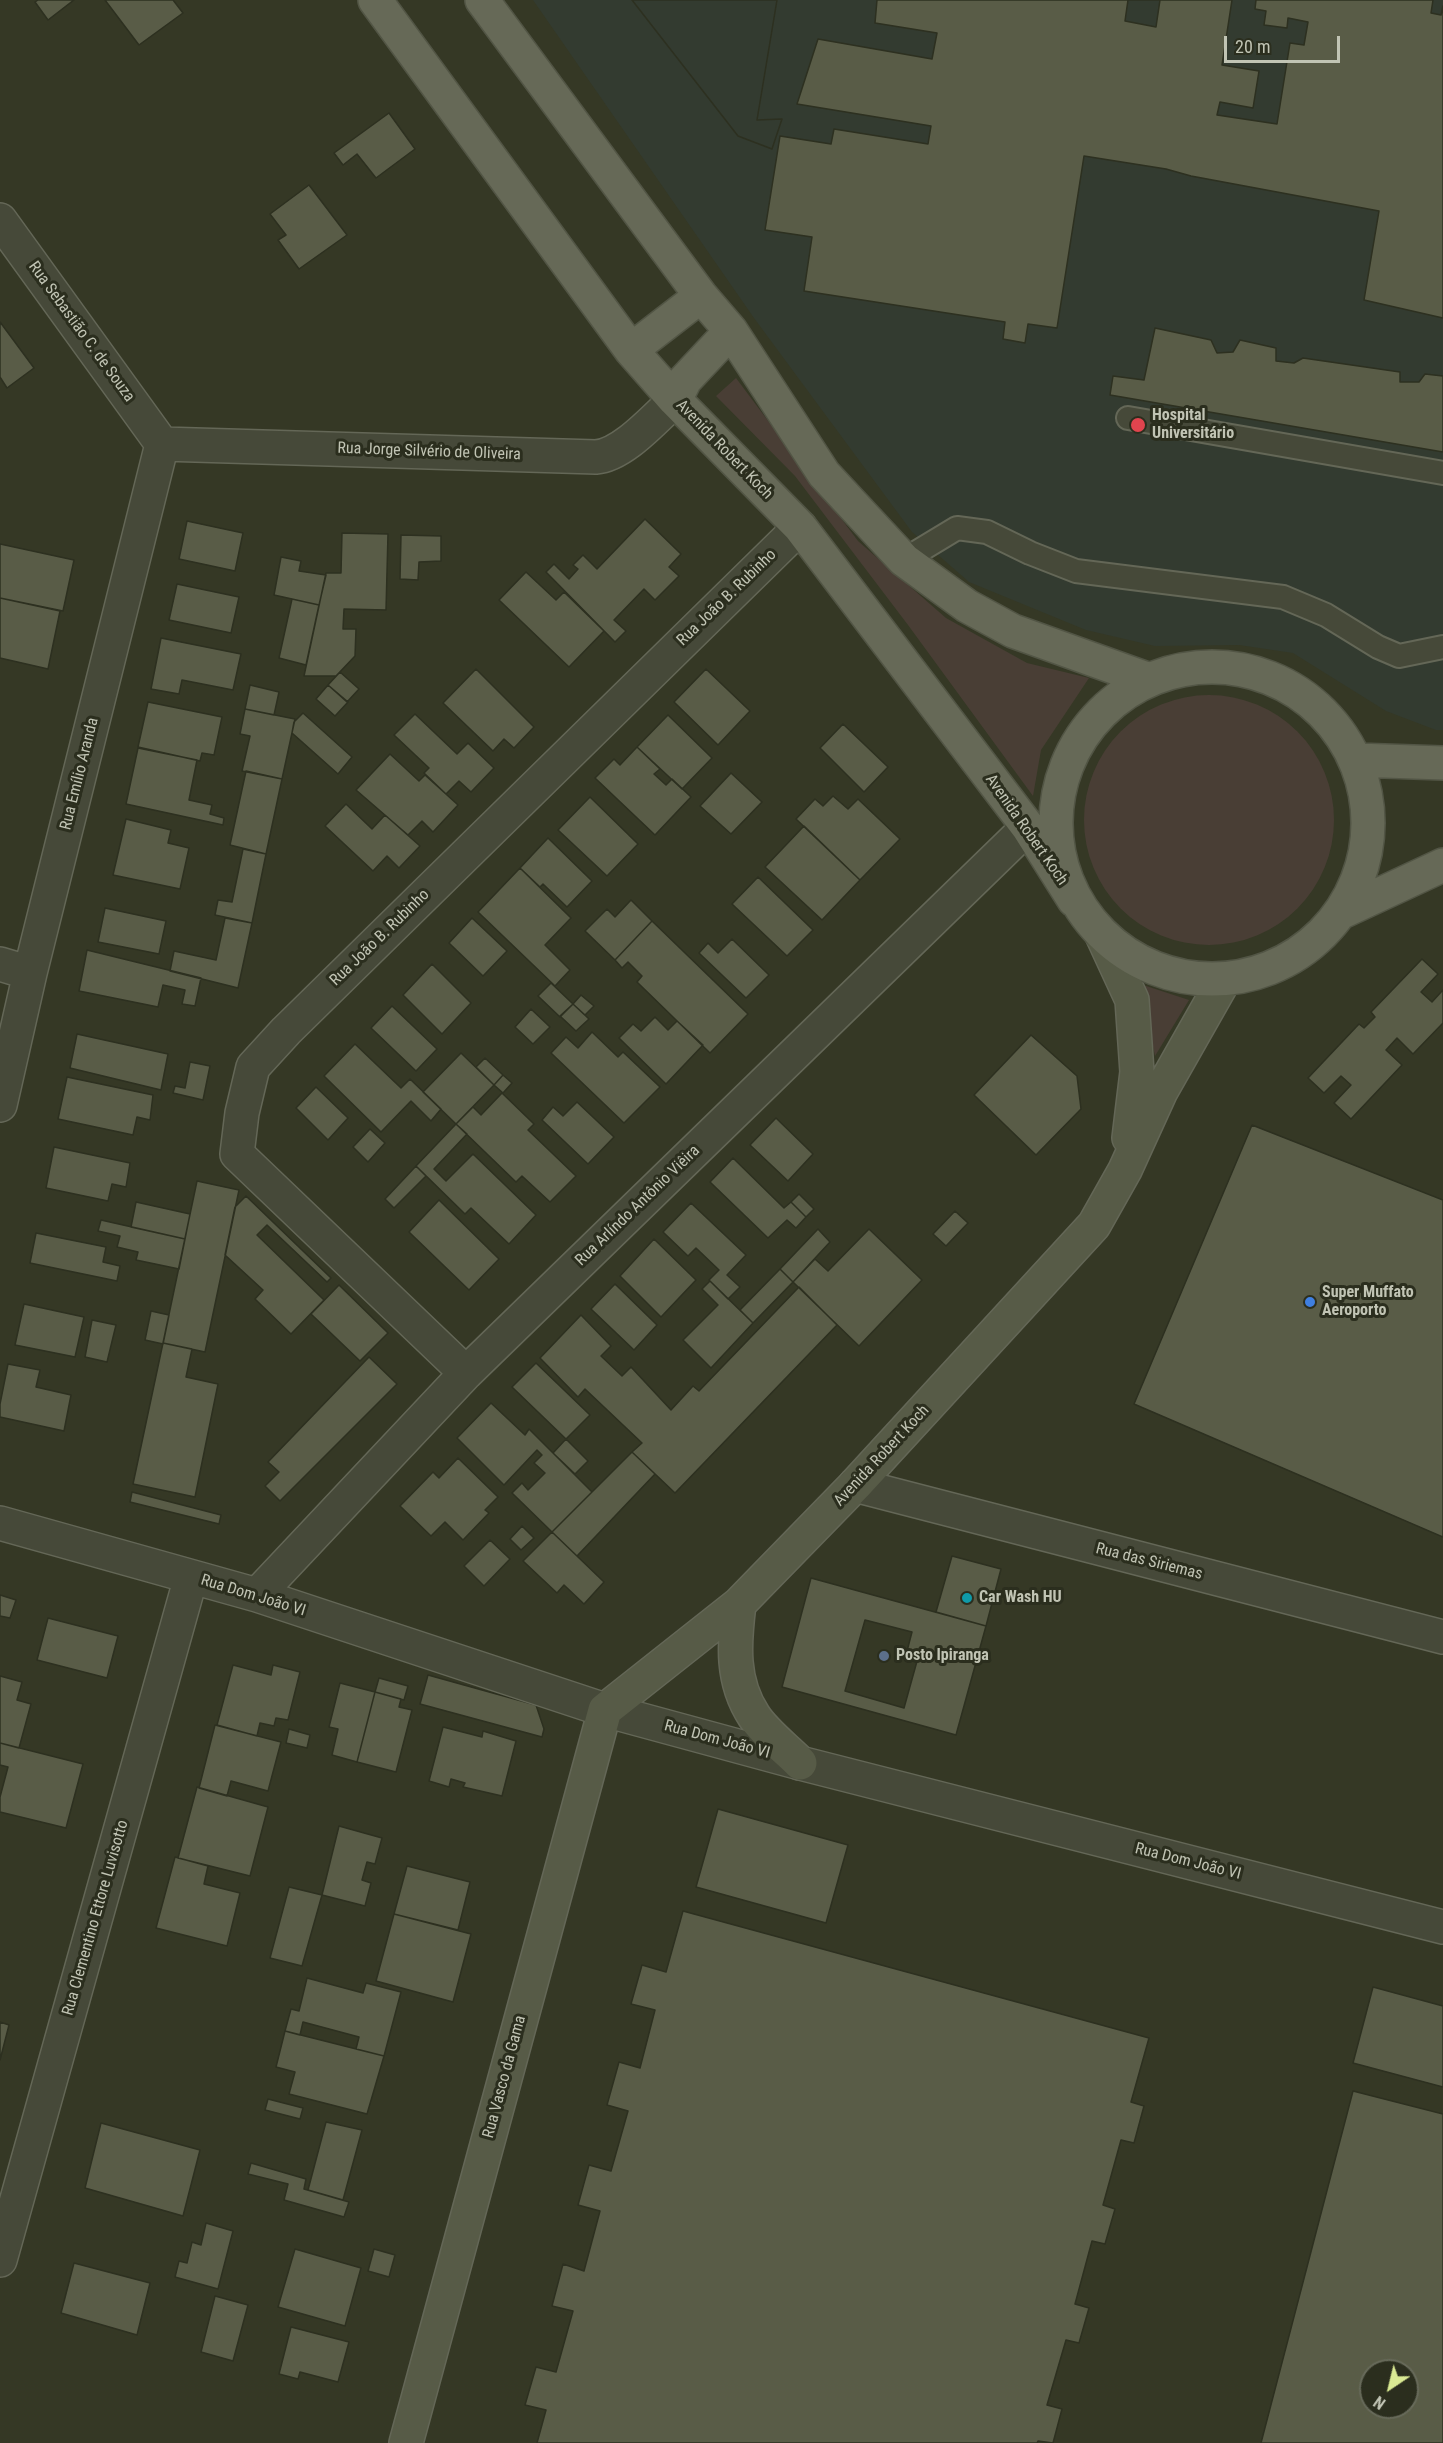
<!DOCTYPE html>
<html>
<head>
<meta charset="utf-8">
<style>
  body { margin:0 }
  #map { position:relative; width:1443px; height:2443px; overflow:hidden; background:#353825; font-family:"Roboto Condensed",sans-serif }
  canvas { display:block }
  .north { position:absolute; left:1359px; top:2359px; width:60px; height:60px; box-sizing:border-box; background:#2b2e1e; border:2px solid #676a5a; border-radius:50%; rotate:215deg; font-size:16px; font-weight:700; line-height:24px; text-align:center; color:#c1c4b4 }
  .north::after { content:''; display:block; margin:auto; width:21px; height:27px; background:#daea93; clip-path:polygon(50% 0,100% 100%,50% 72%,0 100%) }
  .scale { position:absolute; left:1224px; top:36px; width:116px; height:27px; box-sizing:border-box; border:3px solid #c1c4b4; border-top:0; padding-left:8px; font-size:18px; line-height:21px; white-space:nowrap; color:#c1c4b4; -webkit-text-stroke:4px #2b2e1e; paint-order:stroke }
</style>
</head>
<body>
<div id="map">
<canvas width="1443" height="2443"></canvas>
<div class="north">N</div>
<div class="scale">20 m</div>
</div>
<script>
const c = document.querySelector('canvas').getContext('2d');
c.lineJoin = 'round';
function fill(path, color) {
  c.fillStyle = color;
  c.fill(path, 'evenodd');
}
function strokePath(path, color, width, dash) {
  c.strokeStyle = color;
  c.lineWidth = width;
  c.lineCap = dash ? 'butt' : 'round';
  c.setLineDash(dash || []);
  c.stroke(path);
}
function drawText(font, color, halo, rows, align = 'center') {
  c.font = font + ' "Roboto Condensed",sans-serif';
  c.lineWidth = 6;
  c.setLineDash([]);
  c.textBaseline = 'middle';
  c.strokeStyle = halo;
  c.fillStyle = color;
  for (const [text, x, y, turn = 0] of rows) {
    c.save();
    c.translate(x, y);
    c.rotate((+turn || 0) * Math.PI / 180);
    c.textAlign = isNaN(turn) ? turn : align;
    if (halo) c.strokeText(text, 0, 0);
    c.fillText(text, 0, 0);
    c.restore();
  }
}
const medical = new Path2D(`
  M533,0H1443V730H1436L1386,711L1293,653L1239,645L1155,646L1086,630L969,582L912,532L754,318Z`);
const green = new Path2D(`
  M736,378L858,541L946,618L1027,663L1089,678L1041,750L1033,796L908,625L795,476L716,396Z
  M1084 820a125 125 0 1 1 250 0a125 125 0 1 1-250 0Z
  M1140,984L1189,1000L1155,1056Z`);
const building = new Path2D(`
  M38,0H74L48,20L35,2Z
  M105,0H173L183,13L139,45Z
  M632,0H777L757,120L782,119L772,149L738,136Z
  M632,0H777L757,120L782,119L772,149L738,136Z
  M632,0H777L757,120L782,119L772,149L738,136Z
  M632,0H777L757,120L782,119L772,149L738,136Z
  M632,0H777L757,120L782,119L772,149L738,136Z
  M632,0H777L757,120L782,119L772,149L738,136Z
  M632,0H777L757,120L782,119L772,149L738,136Z
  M632,0H777L757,120L782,119L772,149L738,136Z
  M877,0H1232L1222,65L1259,71L1253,108L1220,102L1217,115L1277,124L1290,43L1304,45L1308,22L1288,18L1287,28L1264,25L1266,11L1255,9L1256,0H1433L1431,13L1441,15L1443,6V318L1364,300L1379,211L1191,176L1166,169L1084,156L1057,328L1028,324L1025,343L1003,339L1005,322L804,291L812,237L765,230L780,136L831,144L834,129L928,144L931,126L797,104L818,39L932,59L937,33L875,23Z
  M877,0H1232L1222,65L1259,71L1253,108L1220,102L1217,115L1277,124L1290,43L1304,45L1308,22L1288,18L1287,28L1264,25L1266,11L1255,9L1256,0H1433L1431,13L1441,15L1443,6V318L1364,300L1379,211L1191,176L1166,169L1084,156L1057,328L1028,324L1025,343L1003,339L1005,322L804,291L812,237L765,230L780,136L831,144L834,129L928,144L931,126L797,104L818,39L932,59L937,33L875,23Z
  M877,0H1232L1222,65L1259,71L1253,108L1220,102L1217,115L1277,124L1290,43L1304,45L1308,22L1288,18L1287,28L1264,25L1266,11L1255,9L1256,0H1433L1431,13L1441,15L1443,6V318L1364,300L1379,211L1191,176L1166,169L1084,156L1057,328L1028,324L1025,343L1003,339L1005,322L804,291L812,237L765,230L780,136L831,144L834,129L928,144L931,126L797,104L818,39L932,59L937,33L875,23Z
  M877,0H1232L1222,65L1259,71L1253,108L1220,102L1217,115L1277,124L1290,43L1304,45L1308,22L1288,18L1287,28L1264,25L1266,11L1255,9L1256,0H1433L1431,13L1441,15L1443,6V318L1364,300L1379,211L1191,176L1166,169L1084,156L1057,328L1028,324L1025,343L1003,339L1005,322L804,291L812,237L765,230L780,136L831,144L834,129L928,144L931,126L797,104L818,39L932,59L937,33L875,23Z
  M877,0H1232L1222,65L1259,71L1253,108L1220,102L1217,115L1277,124L1290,43L1304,45L1308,22L1288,18L1287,28L1264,25L1266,11L1255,9L1256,0H1433L1431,13L1441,15L1443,6V318L1364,300L1379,211L1191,176L1166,169L1084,156L1057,328L1028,324L1025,343L1003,339L1005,322L804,291L812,237L765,230L780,136L831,144L834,129L928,144L931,126L797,104L818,39L932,59L937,33L875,23Z
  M877,0H1232L1222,65L1259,71L1253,108L1220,102L1217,115L1277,124L1290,43L1304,45L1308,22L1288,18L1287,28L1264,25L1266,11L1255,9L1256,0H1433L1431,13L1441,15L1443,6V318L1364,300L1379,211L1191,176L1166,169L1084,156L1057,328L1028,324L1025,343L1003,339L1005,322L804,291L812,237L765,230L780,136L831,144L834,129L928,144L931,126L797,104L818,39L932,59L937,33L875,23Z
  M877,0H1232L1222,65L1259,71L1253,108L1220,102L1217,115L1277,124L1290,43L1304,45L1308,22L1288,18L1287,28L1264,25L1266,11L1255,9L1256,0H1433L1431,13L1441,15L1443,6V318L1364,300L1379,211L1191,176L1166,169L1084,156L1057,328L1028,324L1025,343L1003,339L1005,322L804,291L812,237L765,230L780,136L831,144L834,129L928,144L931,126L797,104L818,39L932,59L937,33L875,23Z
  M877,0H1232L1222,65L1259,71L1253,108L1220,102L1217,115L1277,124L1290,43L1304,45L1308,22L1288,18L1287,28L1264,25L1266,11L1255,9L1256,0H1433L1431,13L1441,15L1443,6V318L1364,300L1379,211L1191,176L1166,169L1084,156L1057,328L1028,324L1025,343L1003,339L1005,322L804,291L812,237L765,230L780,136L831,144L834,129L928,144L931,126L797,104L818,39L932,59L937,33L875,23Z
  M877,0H1232L1222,65L1259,71L1253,108L1220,102L1217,115L1277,124L1290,43L1304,45L1308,22L1288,18L1287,28L1264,25L1266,11L1255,9L1256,0H1433L1431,13L1441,15L1443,6V318L1364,300L1379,211L1191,176L1166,169L1084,156L1057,328L1028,324L1025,343L1003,339L1005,322L804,291L812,237L765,230L780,136L831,144L834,129L928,144L931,126L797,104L818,39L932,59L937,33L875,23Z
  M1128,0H1160L1156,27L1125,21Z
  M389,113L415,149L376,178L357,154L343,165L334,153Z
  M309,185L347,235L299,269L278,240L286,235L270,214Z
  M0,322L34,368L7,388L0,377Z
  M1155,328L1211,340L1217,353L1233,352L1240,340L1276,348V361L1294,363L1303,358L1400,372V382H1419L1425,374L1443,376V452L1110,395L1113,376L1144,380Z
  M1155,328L1211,340L1217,353L1233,352L1240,340L1276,348V361L1294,363L1303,358L1400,372V382H1419L1425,374L1443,376V452L1110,395L1113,376L1144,380Z
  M1155,328L1211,340L1217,353L1233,352L1240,340L1276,348V361L1294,363L1303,358L1400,372V382H1419L1425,374L1443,376V452L1110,395L1113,376L1144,380Z
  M1155,328L1211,340L1217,353L1233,352L1240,340L1276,348V361L1294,363L1303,358L1400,372V382H1419L1425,374L1443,376V452L1110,395L1113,376L1144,380Z
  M1155,328L1211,340L1217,353L1233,352L1240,340L1276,348V361L1294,363L1303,358L1400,372V382H1419L1425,374L1443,376V452L1110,395L1113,376L1144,380Z
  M1155,328L1211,340L1217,353L1233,352L1240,340L1276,348V361L1294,363L1303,358L1400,372V382H1419L1425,374L1443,376V452L1110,395L1113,376L1144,380Z
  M1155,328L1211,340L1217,353L1233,352L1240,340L1276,348V361L1294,363L1303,358L1400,372V382H1419L1425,374L1443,376V452L1110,395L1113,376L1144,380Z
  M1155,328L1211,340L1217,353L1233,352L1240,340L1276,348V361L1294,363L1303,358L1400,372V382H1419L1425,374L1443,376V452L1110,395L1113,376L1144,380Z
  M1155,328L1211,340L1217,353L1233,352L1240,340L1276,348V361L1294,363L1303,358L1400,372V382H1419L1425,374L1443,376V452L1110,395L1113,376L1144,380Z
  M645,519L681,554L669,567L679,576L655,600L644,589L614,620L626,631L615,642L546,572L554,564L569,579L578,569L573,565L583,555L597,569Z
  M187,521L243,533L235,571L179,559Z
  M342,533L388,534L386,610L344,609L343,629H356L355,656L336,676H304L326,573H341Z
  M401,535L441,536V561L419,562L418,580L400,579Z
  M0,544L74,560L63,611L0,598Z
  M281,557L301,561L299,571L326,575L319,605L274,595Z
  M526,572L556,600L564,592L604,631L569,667L499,600Z
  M177,584L239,597L231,633L169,620Z
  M0,598L60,611L48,669L0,658Z
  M292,599L319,605L306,665L279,658Z
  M161,638L241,654L233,690L182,680L179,694L151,689Z
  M476,669L534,727L514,748L504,739L493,751L443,703Z
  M706,669L750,711L718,745L674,702Z
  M340,672L359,689L347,702L328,685Z
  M250,685L279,692L274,715L245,709Z
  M328,685L348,702L335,716L316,699Z
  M148,702L222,717L214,755L202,753L200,761L138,747Z
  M245,709L295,719L282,779L242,771L250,736L240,734Z
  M303,713L352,757L338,774L292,733L294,722Z
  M415,714L457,754L468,743L494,768L471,792L459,781L446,794L424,773L429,768L394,735Z
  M668,715L712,758L682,789L637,747Z
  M843,724L888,767L864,792L820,748Z
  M637,747L660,769L654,774L666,785L672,779L691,797L655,835L595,778L614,759L620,765Z
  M138,748L197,760L189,800L212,805L210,814L224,818L223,825L126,804Z
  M390,754L419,781L425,775L458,805L433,832L422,821L408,835L356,790Z
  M246,771L282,779L266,854L230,845Z
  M731,773L762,802L731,834L700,806Z
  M833,796L848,809L858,799L900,839L860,880L796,819L815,799L823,806Z
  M590,797L638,844L607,876L558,830Z
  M346,804L372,829L385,815L420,846L399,868L387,856L373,871L325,826Z
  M126,819L171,830L168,843L189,848L180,889L113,875Z
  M804,826L860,880L822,920L765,867Z
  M548,838L592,881L567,907L543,884L540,887L520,868Z
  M243,849L266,854L252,923L215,915L218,900L232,902Z
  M520,868L571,918L545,945L570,970L555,986L478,912Z
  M758,877L813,930L787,956L732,904Z
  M631,900L652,921L615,960L585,931L607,909L615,917Z
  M105,908L166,921L159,954L98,942Z
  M225,918L252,923L238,988L170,971L174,951L216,960Z
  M472,918L507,951L483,976L449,943Z
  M652,921L748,1014L710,1053L637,982L642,976L628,962L622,968L615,960Z
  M732,939L769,975L746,998L699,953L708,943L718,953Z
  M87,950L201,978L195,1006L182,1004L185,990L163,985L158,1007L79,991Z
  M1422,959L1438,974L1421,992L1432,1002L1443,990V1023L1413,1054L1397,1038L1386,1050L1402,1065L1351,1119L1334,1103L1351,1085L1341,1076L1324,1093L1308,1078L1359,1024L1364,1028L1375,1017L1371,1012Z
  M432,964L471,1003L442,1034L403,995Z
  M551,983L573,1004L560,1017L538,996Z
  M581,995L594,1006L585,1015L573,1004Z
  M573,1004L589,1019L576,1031L560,1016Z
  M392,1006L437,1049L416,1071L371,1028Z
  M531,1009L550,1027L533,1044L515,1027Z
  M655,1017L668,1030L677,1021L703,1045L666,1084L619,1038L633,1024L641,1031Z
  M592,1032L618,1057L623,1052L660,1087L624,1123L551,1053L566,1037L578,1048Z
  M77,1034L168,1054L161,1090L70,1068Z
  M1031,1035L1077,1076L1081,1109L1036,1155L974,1095Z
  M355,1044L401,1088L410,1079L441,1109L431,1121L411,1101L381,1132L324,1076Z
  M461,1053L494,1085L456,1124L423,1092Z
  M485,1058L503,1075L494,1085L476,1067Z
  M190,1062L210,1066L203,1100L173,1093L175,1086L185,1088Z
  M503,1075L512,1083L503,1093L494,1085Z
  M67,1077L153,1095L150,1120L137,1117L133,1135L58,1119Z
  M316,1087L348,1118L328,1140L296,1108Z
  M502,1093L534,1124L528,1130L576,1176L550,1202L522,1176L516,1182L456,1124L473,1107L481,1115Z
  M577,1102L614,1137L588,1164L542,1120L553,1107L563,1116Z
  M776,1118L813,1154L788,1181L750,1145Z
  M456,1124L467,1134L434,1169L446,1181L473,1154L536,1215L509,1244L471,1208L465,1214L416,1166Z
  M1252,1125L1443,1200V1537L1134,1404Z
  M370,1129L385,1143L368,1162L353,1147Z
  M54,1147L130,1163L126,1187L112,1184L108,1201L46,1188Z
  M733,1158L784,1208L791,1202L806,1217L796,1228L787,1220L768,1238L710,1182Z
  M416,1166L426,1176L394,1208L385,1199Z
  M197,1181L239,1190L205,1352L163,1343Z
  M799,1194L814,1209L806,1217L791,1202Z
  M246,1196L331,1278L327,1282L267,1225L257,1235L324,1300L291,1334L255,1299L263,1290L225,1255L235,1207Z
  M439,1200L499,1259L469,1290L409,1232Z
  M136,1202L190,1214L185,1239L131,1227Z
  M691,1203L746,1255L727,1275L740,1287L728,1299L709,1280L719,1270L696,1248L688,1256L663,1232Z
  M955,1211L968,1223L946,1246L933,1234Z
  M101,1220L185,1239L179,1269L136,1260L138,1252L117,1247L120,1236L98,1231Z
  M818,1229L830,1242L793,1282L780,1269Z
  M869,1229L922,1280L859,1346L793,1282L815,1259L828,1271Z
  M36,1233L106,1247L103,1262L120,1266L117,1281L30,1263Z
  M654,1239L696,1280L661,1317L620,1276Z
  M780,1269L793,1282L753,1323L740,1310Z
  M710,1281L753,1323L711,1368L683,1340L718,1305L702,1289Z
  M615,1284L657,1325L634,1350L591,1309Z
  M339,1285L388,1333L360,1361L311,1314Z
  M799,1287L837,1325L675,1493L632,1452L642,1443L585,1389L578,1397L540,1358L581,1315L611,1346L601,1356L622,1376L631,1367L671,1410L693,1386L699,1391Z
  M24,1304L84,1317L75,1357L15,1345Z
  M151,1311L169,1315L163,1344L145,1340Z
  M92,1320L116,1325L107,1362L85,1357Z
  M163,1343L192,1349L186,1377L218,1384L195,1497L133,1484Z
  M369,1357L397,1384L280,1501L265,1486L279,1472L268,1462Z
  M536,1363L590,1415L566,1439L512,1387Z
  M8,1364L40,1370L36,1387L71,1395L64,1431L0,1417V1404Z
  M491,1403L525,1435L529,1429L592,1492L552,1532L512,1493L522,1483L528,1490L545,1473L534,1463L542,1455L537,1450L504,1485L457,1438Z
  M566,1439L588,1461L575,1474L553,1453Z
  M632,1452L655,1474L577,1556L552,1532Z
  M458,1458L498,1497L485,1510L489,1513L463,1540L445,1522L431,1536L400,1506L433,1472L439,1478Z
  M132,1492L221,1515L219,1524L130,1502Z
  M522,1526L534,1538L521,1550L510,1539Z
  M552,1532L604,1582L584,1604L564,1585L557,1593L523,1561Z
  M490,1540L510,1559L484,1586L464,1566Z
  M952,1556L1001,1569L986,1626L936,1612Z
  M811,1578L986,1626L956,1735L782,1687Z
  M0,1595L16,1600L10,1618L0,1616Z
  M48,1618L118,1636L107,1678L37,1660Z
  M865,1620L912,1632L907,1651L919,1654L904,1708L845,1691Z
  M233,1665L271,1675L273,1665L300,1672L288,1720L276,1718L274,1726L260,1723L257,1736L217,1725Z
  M428,1675L536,1705L544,1729L542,1737L420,1704Z
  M0,1676L22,1682L17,1700L31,1704L19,1748L0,1743Z
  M379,1678L408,1686L404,1700L375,1692Z
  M340,1683L375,1692L357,1762L332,1755L338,1729L329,1727Z
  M375,1692L401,1699L399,1707L412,1710L396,1772L357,1762Z
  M215,1725L281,1742L268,1791L231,1781L227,1796L199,1788Z
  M443,1727L482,1737L483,1731L516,1741L502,1796L463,1787L465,1783L451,1779L449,1787L429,1781Z
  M289,1729L310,1735L307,1748L286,1743Z
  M0,1743L83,1764L66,1828L0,1812V1797L8,1767L0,1765Z
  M197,1787L268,1807L250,1876L178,1858Z
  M718,1809L848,1845L826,1923L696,1887Z
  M339,1826L382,1838L375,1864L367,1862L362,1880L371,1883L365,1906L322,1895Z
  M175,1857L208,1866L204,1884L240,1893L227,1946L156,1928Z
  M407,1866L470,1882L458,1930L394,1914Z
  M289,1887L322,1895L302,1966L270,1958Z
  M683,1911L1149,2038L1131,2102L1144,2106L1134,2143L1121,2140L1103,2205L1115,2209L1105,2244L1092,2241L1075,2304L1089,2308L1079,2343L1066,2340L1047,2405L1062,2409L1053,2443L1038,2441L1037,2443H537L546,2410L525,2405L536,2367L556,2372L573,2311L552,2306L563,2264L584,2271L600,2211L578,2205L589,2165L611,2171L628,2111L607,2105L619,2062L640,2068L655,2010L631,2004L642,1965L666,1972Z
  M394,1914L471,1934L453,2002L376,1981Z
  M307,1978L363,1993L366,1983L401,1992L384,2056L356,2049L359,2037L303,2022L300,2035L285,2031L291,2009L299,2011Z
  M1373,1987L1443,2006V2087L1353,2063Z
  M0,2022L9,2025L0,2060Z
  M285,2031L384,2056L367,2114L289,2094L295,2072L276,2067Z
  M1353,2091L1443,2114V2443H1261ZM1371,2371H1407V2407H1371Z
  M268,2099L303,2108L300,2119L265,2110Z
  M326,2122L362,2130L343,2200L308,2190Z
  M101,2123L200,2150L183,2216L85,2188Z
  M251,2163L306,2179L304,2189L349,2202L344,2217L284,2200L288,2184L248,2174Z
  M206,2223L233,2231L218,2289L175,2277L179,2261L187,2263L192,2242L201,2245Z
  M295,2249L361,2268L345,2326L278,2307Z
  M374,2249L395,2255L389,2277L368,2271Z
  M74,2263L150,2283L137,2335L61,2313Z
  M215,2296L248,2305L233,2361L201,2352Z
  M291,2327L349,2342L338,2382L300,2372L298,2379L279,2374Z`);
const lane = new Path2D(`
  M1128,418L1443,473
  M904,560L957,528L987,532L1030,553L1076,571L1283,597L1326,615L1378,647L1399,656L1443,647`);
const street = new Path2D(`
  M0,220L162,444
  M162,444L596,457C623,455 655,418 675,400
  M0,964L30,973
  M0,1105L30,973L162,444
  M466,1373L237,1154L242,1113L253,1067L286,1031L800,527
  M855,1485L1443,1637
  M0,1523L257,1595L605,1710L800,1763L1443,1927
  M257,1595L466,1373L1028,827
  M0,2260L191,1577`);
const secondary = new Path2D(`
  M1102,935L1132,1000L1137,1072L1129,1138
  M739,1604C734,1644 731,1681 754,1716C765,1733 785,1748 800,1763
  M406,2443L605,1710L739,1604L855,1485L1094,1225L1125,1170L1161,1091L1224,980`);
const primary = new Path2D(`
  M375,0L631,350L675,400L800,527L1028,827L1074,900
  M482,0L701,296L731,331L824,474L904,560L967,606L1013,631L1147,679
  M631,350L701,296
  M675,400L685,380L731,331
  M1056 823a156 156 0 1 1 312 0a156 156 0 1 1-312 0Z
  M1356,760L1443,763
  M1342,912L1443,865`);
const markers = [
  [1138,425,8,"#e0444e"],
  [1310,1302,6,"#3f7fe0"],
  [967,1598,6,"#0f9aa8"],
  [884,1656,6,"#5c6f8a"]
];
const streetNames = [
  ["Rua Sebastião C. de Souza",81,332,54],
  ["Avenida Robert Koch",724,450,46],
  ["Rua Jorge Silvério de Oliveira",429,452,2],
  ["Rua João B. Rubinho",727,598,-44],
  ["Rua Emílio Aranda",80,774,-76],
  ["Avenida Robert Koch",1026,830,55],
  ["Rua João B. Rubinho",380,938,-44],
  ["Rua Arlíndo Antônio Viêira",638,1206,-44],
  ["Avenida Robert Koch",882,1456,-47],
  ["Rua das Siriemas",1149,1562,14],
  ["Rua Dom João VI",253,1596,17],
  ["Rua Dom João VI",717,1740,15],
  ["Rua Dom João VI",1188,1862,14],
  ["Rua Clementino Ettore Luvisotto",96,1918,-74],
  ["Rua Vasco da Gama",505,2077,-75]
];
const poiNames = [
  ["Hospital",1152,416],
  ["Universitário",1152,434],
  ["Super Muffato",1322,1293],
  ["Aeroporto",1322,1311],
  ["Car Wash HU",979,1598],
  ["Posto Ipiranga",896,1656]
];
fill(medical, '#333b30');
fill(green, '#493e35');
fill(building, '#595c47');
strokePath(building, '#2d3020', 1.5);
strokePath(lane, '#646757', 26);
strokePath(street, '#646757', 36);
strokePath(secondary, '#646757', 36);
strokePath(primary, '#525545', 36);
strokePath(lane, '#464939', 22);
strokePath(street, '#464939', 33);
strokePath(secondary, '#575b47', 33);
strokePath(primary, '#666957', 33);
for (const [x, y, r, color] of markers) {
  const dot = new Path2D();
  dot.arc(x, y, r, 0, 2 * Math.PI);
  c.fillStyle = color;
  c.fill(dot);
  strokePath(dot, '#2b2e1e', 2);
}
drawText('16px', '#c1c4b4', '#2b2e1e', streetNames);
drawText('bold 16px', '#c1c4b4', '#2b2e1e', poiNames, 'left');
</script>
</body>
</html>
